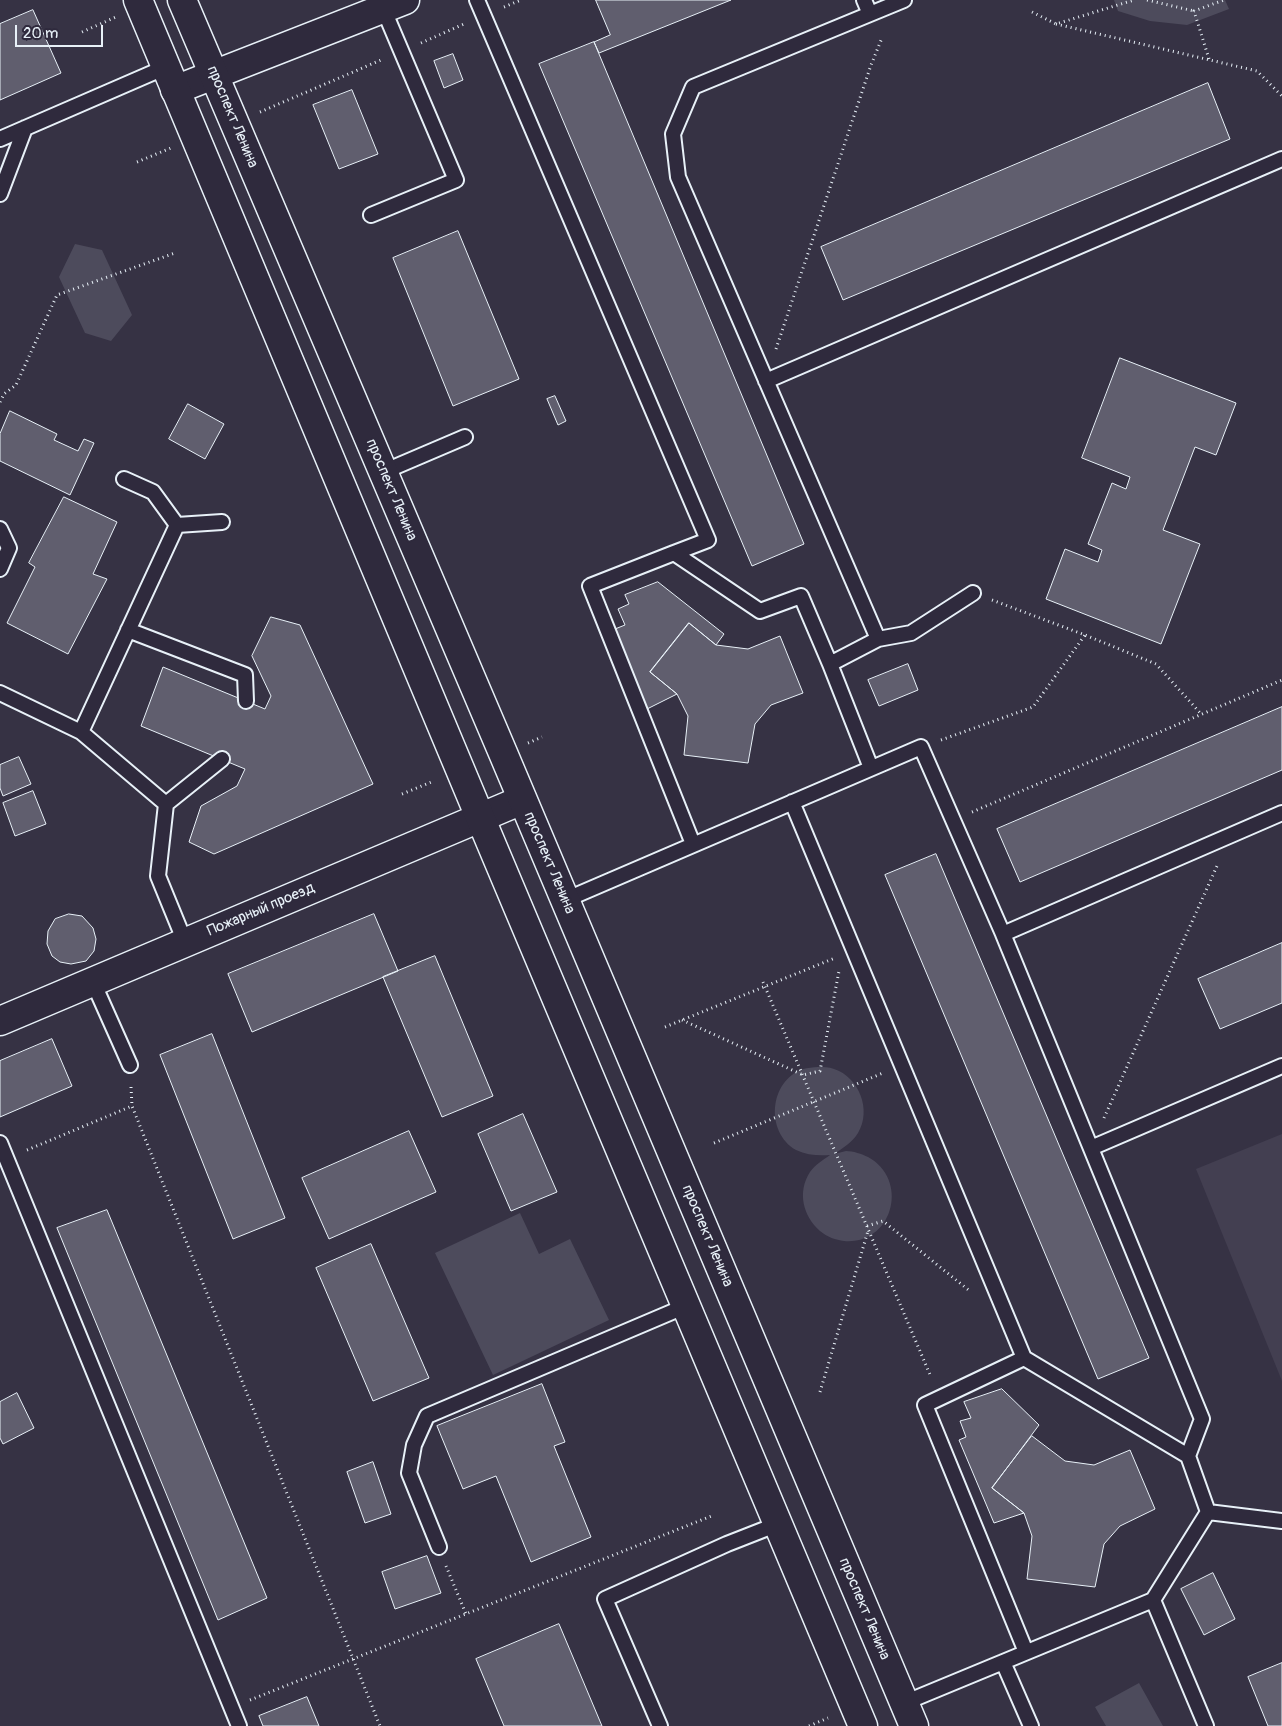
<!DOCTYPE html>
<html>
<head>
<meta charset="utf-8">
<style>
  body { margin:0 }
  #map { position:relative; width:1282px; height:1726px; overflow:hidden; background:#363244; font-family:Pangolin,sans-serif }
  canvas { display:block }
  .scale { position:absolute; left:15px; top:25px; width:88px; height:22px; box-sizing:border-box; border:2px solid #e8f1f8; border-top:0; padding-left:6px; font-size:15px; line-height:18px; white-space:nowrap; color:#e8f1f8; -webkit-text-stroke:4px #2f2a3d; paint-order:stroke }
</style>
</head>
<body>
<div id="map">
<canvas width="1282" height="1726"></canvas>
<div class="scale">20 m</div>
</div>
<script>
const c = document.querySelector('canvas').getContext('2d');
c.lineJoin = 'round';
function fill(path, color) {
  c.fillStyle = color;
  c.fill(path, 'evenodd');
}
function strokePath(path, color, width, dash) {
  c.strokeStyle = color;
  c.lineWidth = width;
  c.lineCap = dash ? 'butt' : 'round';
  c.setLineDash(dash || []);
  c.stroke(path);
}
function drawText(font, color, halo, rows, align = 'center') {
  c.font = font + ' Pangolin,sans-serif';
  c.lineWidth = 4;
  c.setLineDash([]);
  c.textBaseline = 'middle';
  c.strokeStyle = halo;
  c.fillStyle = color;
  for (const [text, x, y, turn = 0] of rows) {
    c.save();
    c.translate(x, y);
    c.rotate((+turn || 0) * Math.PI / 180);
    c.textAlign = isNaN(turn) ? turn : align;
    if (halo) c.strokeText(text, 0, 0);
    c.fillText(text, 0, 0);
    c.restore();
  }
}
const built = new Path2D(`
  M1282,1134V1381L1196,1169Z`);
const green = new Path2D(`
  M1114,0H1225L1229,9L1187,25L1150,21L1118,11Z
  M75,244L102,250L132,315L111,341L85,333L59,277Z
  M818,1067C823,1067 829,1067 834,1069C859,1077 872,1110 858,1133C852,1143 843,1147 835,1154C838,1153 842,1152 846,1151C853,1151 862,1154 868,1157C910,1180 893,1245 844,1241C836,1240 827,1237 820,1231C803,1216 797,1192 810,1172C815,1165 823,1160 830,1155C818,1156 807,1155 796,1150C765,1132 769,1081 803,1069C808,1068 813,1067 818,1067Z
  M520,1213L539,1254L570,1239L609,1320L493,1375L435,1253Z
  M1139,1683L1163,1726H1106L1095,1707Z`);
const building = new Path2D(`
  M596,0H731L599,53L594,42L610,35Z
  M33,10L61,73L0,100V24Z
  M594,42L804,544L752,566L539,64Z
  M453,54L463,80L444,88L434,61Z
  M1208,83L1230,139L843,300L821,247Z
  M352,90L378,154L339,169L313,105Z
  M458,231L519,379L453,406L393,258Z
  M1120,358L1236,403L1216,455L1195,447L1163,530L1200,544L1161,644L1046,599L1065,549L1098,562L1102,550L1088,544L1112,483L1126,489L1130,477L1082,458Z
  M555,396L566,421L558,425L547,399Z
  M188,404L224,424L205,459L169,439Z
  M10,411L57,434L54,440L78,451L84,439L94,443L70,495L0,461V434Z
  M64,497L117,522L93,574L107,579L68,654L7,623L35,567L29,563Z
  M658,582L724,634L716,645L689,623L650,672L677,694L647,709L615,629L625,625L618,609L629,604L625,595Z
  M271,617L300,625L373,784L214,854L189,842L201,806L237,786L245,769L141,726L163,667L265,709L271,696L252,656Z
  M689,623L716,645L748,649L780,636L803,693L771,705L755,724L748,763L684,755L688,716L677,694L650,672Z
  M908,664L918,690L879,706L868,680Z
  M1282,707V770L1020,882L997,829Z
  M19,757L31,784L3,796L0,788V765Z
  M33,791L46,824L15,836L3,803Z
  M936,854L1149,1358L1098,1379L885,875Z
  M69,914L82,916L93,928L96,939L94,951L86,961L71,964L60,962L52,956L47,944L48,931L55,919Z
  M374,914L398,971L252,1032L228,974Z
  M1282,943V1003L1220,1029L1198,979Z
  M435,956L493,1096L442,1117L383,977Z
  M212,1034L285,1218L233,1239L160,1055Z
  M52,1039L72,1086L0,1117V1061Z
  M523,1114L557,1192L511,1211L478,1134Z
  M409,1131L436,1192L329,1239L302,1178Z
  M107,1210L267,1598L218,1620L57,1228Z
  M371,1244L429,1378L373,1401L316,1268Z
  M542,1384L565,1442L554,1446L591,1537L531,1562L496,1476L463,1489L437,1426Z
  M1002,1389L1039,1425L992,1488L1024,1513L994,1523L959,1440L966,1437L960,1421L971,1418L964,1402Z
  M17,1393L34,1428L3,1444L0,1438V1402Z
  M1032,1436L1065,1461L1094,1465L1130,1450L1155,1509L1120,1526L1104,1544L1095,1587L1027,1579L1032,1536L1024,1513L992,1488Z
  M373,1462L391,1514L365,1523L347,1472Z
  M427,1556L441,1593L395,1609L382,1572Z
  M1213,1573L1235,1619L1204,1635L1181,1589Z
  M559,1624L602,1726H504L476,1659Z
  M1282,1663V1726H1268L1248,1677Z
  M307,1697L319,1726H263L259,1716Z`);
const path = new Path2D(`
  M1147,0L1194,11
  M504,7L521,0
  M1032,12L1056,24L1134,0
  M1056,24L1257,71L1282,96
  M82,32L116,17
  M421,43L464,24
  M1209,59L1194,11L1224,0
  M260,112L381,60
  M137,162L171,148
  M776,349L871,65L882,38
  M0,402L4,394L16,385L57,295L175,253
  M992,600L1085,635L1156,664L1202,715
  M941,740L1033,707L1085,635
  M528,743L542,737
  M402,794L434,781
  M972,812L1282,680
  M763,982L931,1377
  M682,1020L803,1075L820,1071L839,971
  M665,1027L835,958
  M131,1087L132,1106L380,1726
  M1104,1118L1217,866
  M714,1143L883,1073
  M27,1150L132,1106
  M867,1226L883,1221L971,1292
  M820,1392L868,1231
  M446,1566L466,1614
  M250,1700L714,1515
  M809,1726L828,1718`);
const service = new Path2D(`
  M477,0L708,540L674,553
  M864,0L870,14
  M0,139L166,67
  M0,194L25,128
  M371,215L456,180L383,8
  M766,381L1282,159
  M383,472L465,437
  M124,479L153,492L177,525
  M0,529L9,548L0,569
  M128,630L245,675L246,701
  M878,639L911,633L973,593
  M830,664L878,639L678,177L673,134L693,87L904,0
  M0,693L81,732
  M792,802L1024,1358
  M166,804L222,759
  M1282,813L1003,934L1202,1419L1188,1456L1208,1512L1282,1521
  M693,844L590,586L674,553L760,611L801,596L830,664L871,768
  M565,900L921,747L1003,934
  M185,942L158,876L166,804L81,732L177,525L222,522
  M93,982L130,1065
  M0,1143L239,1726
  M1091,1148L1282,1066
  M439,1547L409,1473L414,1445L427,1416L686,1306
  M1153,1600L1206,1726
  M1026,1652L925,1405L1024,1358L1188,1456
  M1003,1662L1031,1726
  M904,1703L1153,1600L1208,1512
  M660,1726L605,1599L727,1544L778,1524`);
const minor = new Path2D(`
  M175,90L405,0
  M0,1021L522,800`);
const secondary = new Path2D(`
  M138,0L480,817L863,1726
  M182,0L503,753L914,1726`);
const streetNames = [
  ["проспект Ленина",232,117,67],
  ["проспект Ленина",391,490,67],
  ["проспект Ленина",549,863,67],
  ["Пожарный проезд",261,910,-23],
  ["проспект Ленина",707,1236,67],
  ["проспект Ленина",864,1609,67]
];
fill(built, '#433f51');
fill(green, '#4d4b5c');
fill(building, '#605e6e');
strokePath(building, '#e8f1f8', 1);
strokePath(service, '#e8f1f8', 18);
strokePath(minor, '#e8f1f8', 31);
strokePath(secondary, '#e8f1f8', 31);
strokePath(path, '#e8f1f8', 3, [1, 4]);
strokePath(service, '#2f2a3d', 14);
strokePath(minor, '#2f2a3d', 28);
strokePath(secondary, '#2f2a3d', 28);
drawText('15px', '#e8f1f8', '#2f2a3d', streetNames);
</script>
</body>
</html>
